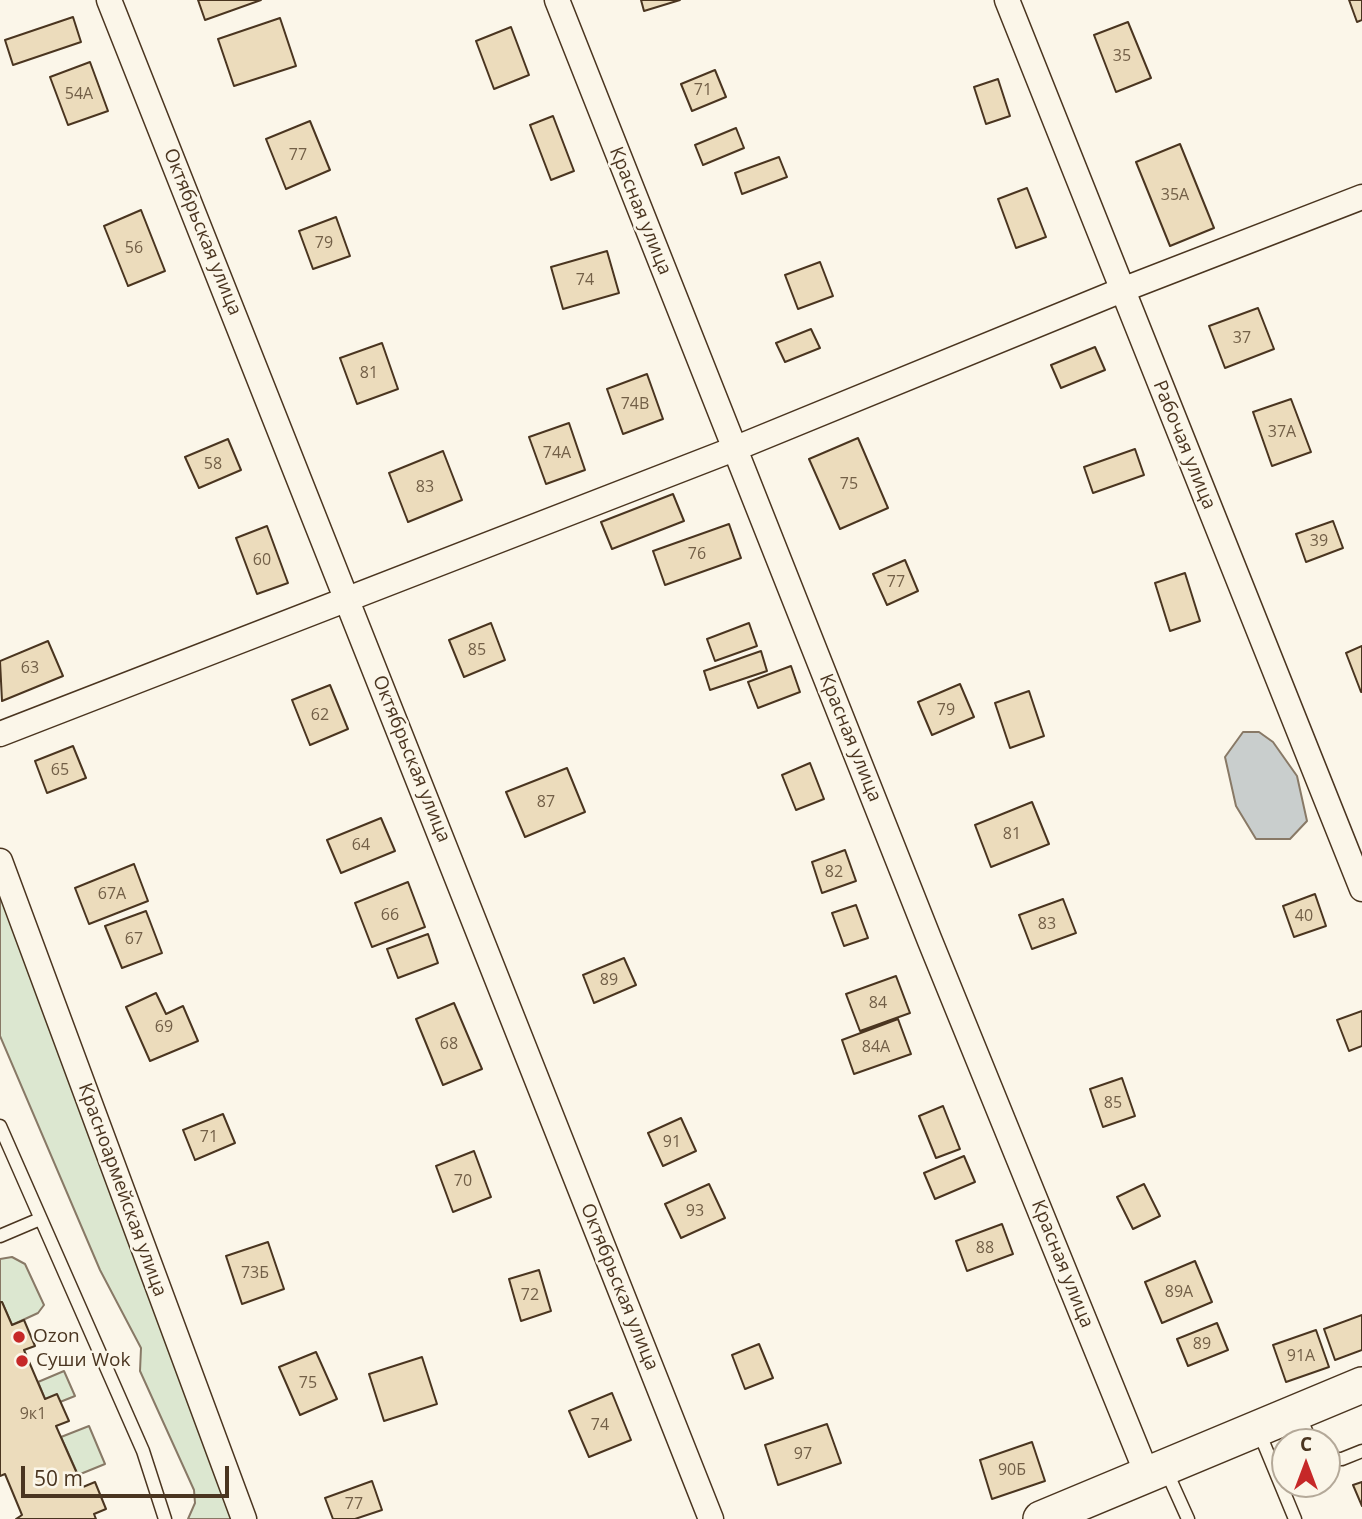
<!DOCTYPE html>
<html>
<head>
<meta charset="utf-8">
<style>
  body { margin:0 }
  #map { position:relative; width:1362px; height:1519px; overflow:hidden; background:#fbf6e9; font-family:"Open Sans",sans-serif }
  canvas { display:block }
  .north { position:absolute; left:1271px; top:1428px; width:70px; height:70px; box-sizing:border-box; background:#fbf6e9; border:2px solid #b4a999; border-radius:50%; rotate:0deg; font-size:19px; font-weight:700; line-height:28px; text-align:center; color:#4a3520 }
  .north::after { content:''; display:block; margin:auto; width:24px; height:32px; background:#c62828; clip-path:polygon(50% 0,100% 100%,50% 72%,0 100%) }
  .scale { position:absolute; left:21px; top:1466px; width:208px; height:32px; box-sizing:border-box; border:4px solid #4a3520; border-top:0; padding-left:9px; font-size:21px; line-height:24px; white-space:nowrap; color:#4a3520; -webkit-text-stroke:5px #fbf6e9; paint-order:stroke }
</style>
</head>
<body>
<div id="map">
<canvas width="1362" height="1519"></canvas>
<div class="north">С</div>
<div class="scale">50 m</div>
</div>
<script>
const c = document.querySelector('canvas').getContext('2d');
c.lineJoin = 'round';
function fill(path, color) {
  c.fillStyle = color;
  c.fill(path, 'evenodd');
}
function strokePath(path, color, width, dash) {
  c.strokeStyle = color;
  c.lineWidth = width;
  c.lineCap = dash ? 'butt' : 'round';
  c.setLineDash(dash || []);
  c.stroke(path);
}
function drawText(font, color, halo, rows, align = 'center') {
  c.font = font + ' "Open Sans",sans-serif';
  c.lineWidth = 5;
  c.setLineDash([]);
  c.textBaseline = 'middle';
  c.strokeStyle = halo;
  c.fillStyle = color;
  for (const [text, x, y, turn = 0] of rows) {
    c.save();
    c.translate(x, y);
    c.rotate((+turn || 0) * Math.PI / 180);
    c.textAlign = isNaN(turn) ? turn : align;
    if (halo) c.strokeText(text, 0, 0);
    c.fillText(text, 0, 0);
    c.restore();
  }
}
const green = new Path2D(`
  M0,861L244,1519H188L195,1503L194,1490L140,1371L141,1348L100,1270L0,1036Z
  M12,1257L25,1264L44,1305L38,1313L12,1325L2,1302H0V1259Z
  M64,1371L75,1396L60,1402L45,1399L38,1382Z
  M89,1426L105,1464L78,1475L61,1437Z`);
const water = new Path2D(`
  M1243,732H1259L1273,742L1297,776L1307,821L1290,839H1256L1236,806L1225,757Z`);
const building = new Path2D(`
  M198,0H261L205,20Z
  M641,0H680L644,11Z
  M1349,0H1362V20L1357,22Z
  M73,17L81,42L13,65L5,40Z
  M280,18L296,66L234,86L218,39Z
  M1128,22L1151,78L1116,92L1094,35Z
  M511,27L529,75L494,89L476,41Z
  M90,62L108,111L68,125L50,77Z
  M715,70L726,97L692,111L681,84Z
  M998,79L1010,116L986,124L974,87Z
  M553,116L574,171L551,180L530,125Z
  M310,121L330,170L286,189L266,139Z
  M736,128L744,148L703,165L695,145Z
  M1180,144L1214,228L1170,246L1136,162Z
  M779,157L787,177L742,194L735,173Z
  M1027,188L1046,237L1016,248L998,199Z
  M141,210L165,271L128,286L104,226Z
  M336,217L350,256L313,269L299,231Z
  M607,251L619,293L563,309L551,267Z
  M820,262L833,296L798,309L785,275Z
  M1258,308L1274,349L1225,368L1209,326Z
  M811,329L820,348L785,362L776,343Z
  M382,343L398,389L357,404L340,358Z
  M1095,347L1105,370L1061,388L1051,365Z
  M647,374L663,419L623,434L607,389Z
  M1291,399L1311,452L1272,466L1253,412Z
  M569,423L585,470L546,484L529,437Z
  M858,438L888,508L840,529L809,459Z
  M228,439L241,470L199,488L185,457Z
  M1135,449L1144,475L1093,493L1084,467Z
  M443,451L462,500L408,522L389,473Z
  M673,494L684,521L612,549L601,522Z
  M1333,521L1343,548L1306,562L1296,534Z
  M729,524L741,558L665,585L653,551Z
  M267,526L288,583L257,594L236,538Z
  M905,560L918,591L887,605L873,574Z
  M1185,573L1200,621L1170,631L1155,583Z
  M491,623L505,660L464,677L449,640Z
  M749,623L757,646L715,661L707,639Z
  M48,641L63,676L2,701L0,661Z
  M1362,646V692H1361L1346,653Z
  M761,651L767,671L710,690L704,671Z
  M791,666L800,692L758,708L748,682Z
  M960,684L974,717L932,735L918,702Z
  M330,685L348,729L310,745L292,700Z
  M1029,691L1044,736L1010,748L995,703Z
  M73,746L86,778L47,793L35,761Z
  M810,763L824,799L796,810L782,775Z
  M567,768L585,812L525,837L506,792Z
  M1032,802L1049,844L991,867L975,825Z
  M381,818L395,851L341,873L327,840Z
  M845,850L856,881L822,893L812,862Z
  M134,864L148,901L89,924L75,888Z
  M408,882L425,927L372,947L355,903Z
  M1315,894L1326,926L1294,937L1283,906Z
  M1063,899L1076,933L1032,949L1019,915Z
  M856,905L868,938L844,946L832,913Z
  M146,911L162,953L122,968L105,926Z
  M428,934L438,963L398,978L387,949Z
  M624,958L636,985L594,1003L583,975Z
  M896,976L910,1013L860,1031L846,994Z
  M156,993L166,1014L183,1006L198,1041L150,1061L126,1007Z
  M454,1003L482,1069L443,1085L416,1019Z
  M1362,1011V1046L1349,1051L1337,1020Z
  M898,1019L911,1054L854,1074L842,1040Z
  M1122,1078L1135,1116L1103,1127L1090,1089Z
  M943,1106L960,1149L936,1158L919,1116Z
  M223,1114L235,1143L195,1160L183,1130Z
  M681,1118L696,1151L663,1166L648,1133Z
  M474,1151L491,1197L453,1212L436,1166Z
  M964,1156L975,1182L935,1199L924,1173Z
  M709,1184L725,1218L681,1238L665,1204Z
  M1144,1184L1160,1216L1133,1229L1117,1197Z
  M1002,1224L1013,1254L967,1271L956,1241Z
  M268,1242L284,1289L242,1304L226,1256Z
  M1195,1261L1212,1302L1162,1323L1145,1282Z
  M539,1270L551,1311L521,1321L509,1279Z
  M0,1302H2L12,1325L24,1320L35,1346L24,1350L45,1399L57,1394L69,1421L56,1426L83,1487L95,1482L106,1509L94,1514L96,1519H16L22,1515L5,1474L0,1476Z
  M1362,1315V1350L1335,1360L1324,1329Z
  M1217,1323L1228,1350L1188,1366L1177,1339Z
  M1316,1330L1329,1367L1286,1382L1273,1345Z
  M759,1344L773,1378L745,1389L732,1355Z
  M316,1352L337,1399L300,1415L279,1367Z
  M422,1357L437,1404L384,1421L369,1374Z
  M612,1393L631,1440L589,1457L569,1411Z
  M827,1424L841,1463L778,1485L765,1445Z
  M1032,1442L1045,1481L992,1499L980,1460Z
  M372,1481L382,1510L355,1519H333L325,1498Z
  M1362,1482V1506L1353,1485Z`);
const lane = new Path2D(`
  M0,1126L143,1451L165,1519
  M0,1236L40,1219
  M1299,1415L1311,1442
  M1259,1432L1295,1519
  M1327,1459H1342L1362,1451
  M1165,1468L1188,1519`);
const street = new Path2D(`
  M109,0L711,1519
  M557,0L930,941L1147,1474
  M1007,0L1362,889
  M0,734L734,449L1122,290L1362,197
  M0,861L244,1519`);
const secondary = new Path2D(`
  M1041,1519L1362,1385`);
const markers = [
  [19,1337,7,"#c62828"],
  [22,1361,7,"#c62828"]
];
const numberNames = [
  ["35",1122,56],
  ["71",703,90],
  ["54А",79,94],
  ["77",298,155],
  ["35А",1175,195],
  ["79",324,243],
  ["56",134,248],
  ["74",585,280],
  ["37",1242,338],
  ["81",369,373],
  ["74В",635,404],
  ["37А",1282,432],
  ["74А",557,453],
  ["58",213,464],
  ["75",849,484],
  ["83",425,487],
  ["39",1319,541],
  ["76",697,554],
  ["60",262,560],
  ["77",896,582],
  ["85",477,650],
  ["63",30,668],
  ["79",946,710],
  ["62",320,715],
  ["65",60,770],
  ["87",546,802],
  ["81",1012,834],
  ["64",361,845],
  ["82",834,872],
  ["67А",112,894],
  ["66",390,915],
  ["40",1304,916],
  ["83",1047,924],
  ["67",134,939],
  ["89",609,980],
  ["84",878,1003],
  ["69",164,1027],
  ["68",449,1044],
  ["84А",876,1047],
  ["85",1113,1103],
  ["71",209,1137],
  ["91",672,1142],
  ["70",463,1181],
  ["93",695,1211],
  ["88",985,1248],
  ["73Б",255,1273],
  ["89А",1179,1292],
  ["72",530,1295],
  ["89",1202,1344],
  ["91А",1301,1356],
  ["75",308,1383],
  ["9к1",33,1414],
  ["74",600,1425],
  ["97",803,1454],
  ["90Б",1012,1470],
  ["77",354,1504]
];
const streetNames = [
  ["Красная улица",640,211,68],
  ["Октябрьская улица",202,232,68],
  ["Рабочая улица",1184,445,68],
  ["Красная улица",850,738,68],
  ["Октябрьская улица",411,759,68],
  ["Красноармейская улица",122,1190,70],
  ["Красная улица",1062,1264,68],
  ["Октябрьская улица",619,1287,68]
];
const poiNames = [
  ["Ozon",33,1337],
  ["Суши Wok",36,1361]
];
fill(green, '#dce7d0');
strokePath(green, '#887966', 2);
fill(water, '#c9cecd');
strokePath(water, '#887966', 2);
fill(building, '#ecdcbc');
strokePath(building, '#4a3520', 2);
strokePath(lane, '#4a3520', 15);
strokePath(street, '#4a3520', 27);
strokePath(secondary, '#4a3520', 38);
strokePath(lane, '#fbf6e9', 12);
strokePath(street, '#fbf6e9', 24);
strokePath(secondary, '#fbf6e9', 35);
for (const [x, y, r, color] of markers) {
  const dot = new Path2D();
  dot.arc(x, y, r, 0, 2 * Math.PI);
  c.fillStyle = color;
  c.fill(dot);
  strokePath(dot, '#fbf6e9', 2.5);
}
drawText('16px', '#725f47', null, numberNames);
drawText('19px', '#4a3520', '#fbf6e9', streetNames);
drawText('19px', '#4a3520', '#fbf6e9', poiNames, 'left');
</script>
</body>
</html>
